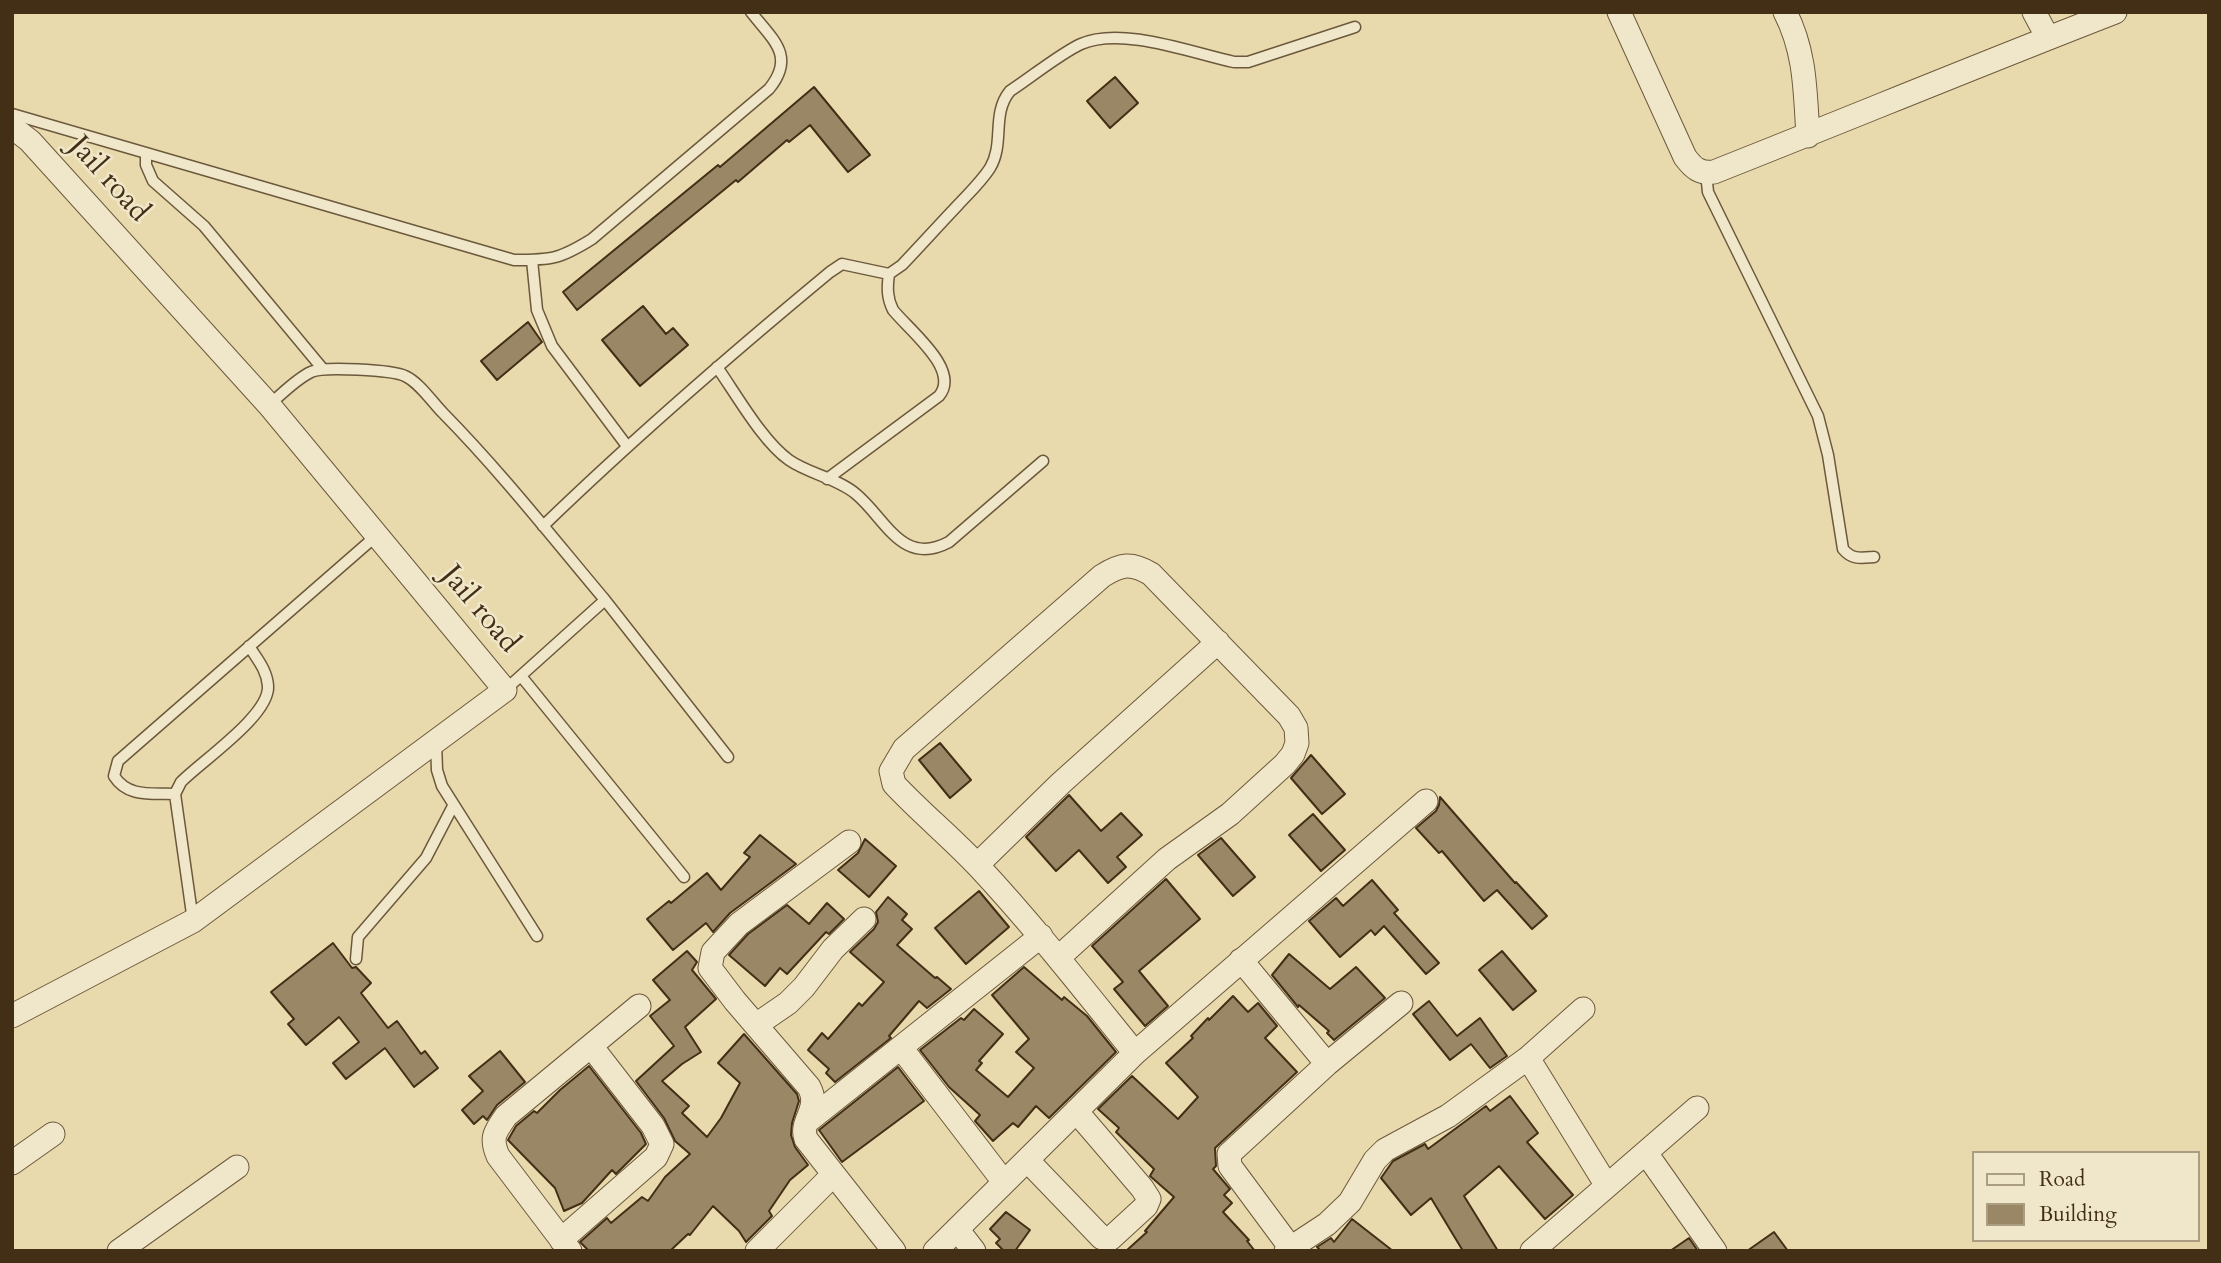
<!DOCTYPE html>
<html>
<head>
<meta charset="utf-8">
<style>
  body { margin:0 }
  #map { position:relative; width:2221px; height:1263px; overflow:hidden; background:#e8daad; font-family:Cardo,serif }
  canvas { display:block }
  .frame { position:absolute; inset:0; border:14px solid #432e16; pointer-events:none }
  .legend { position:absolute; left:1972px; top:1151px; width:228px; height:91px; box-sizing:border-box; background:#f0e7ca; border:2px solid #ab9d82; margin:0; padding:9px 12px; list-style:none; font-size:21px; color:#432e16 }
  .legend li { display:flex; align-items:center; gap:14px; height:35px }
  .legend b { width:35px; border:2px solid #ab9d82 }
</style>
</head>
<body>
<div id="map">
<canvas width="2221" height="1263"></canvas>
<div class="frame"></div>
<ul class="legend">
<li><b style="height:9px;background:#f0e7ca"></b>Road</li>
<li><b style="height:19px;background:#998765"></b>Building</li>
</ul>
</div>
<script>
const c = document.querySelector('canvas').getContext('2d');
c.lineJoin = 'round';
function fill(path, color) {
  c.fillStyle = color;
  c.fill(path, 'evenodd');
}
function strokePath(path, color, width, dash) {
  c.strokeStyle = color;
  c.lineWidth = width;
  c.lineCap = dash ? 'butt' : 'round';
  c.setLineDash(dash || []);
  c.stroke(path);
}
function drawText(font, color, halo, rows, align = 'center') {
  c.font = font + ' Cardo,serif';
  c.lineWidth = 5;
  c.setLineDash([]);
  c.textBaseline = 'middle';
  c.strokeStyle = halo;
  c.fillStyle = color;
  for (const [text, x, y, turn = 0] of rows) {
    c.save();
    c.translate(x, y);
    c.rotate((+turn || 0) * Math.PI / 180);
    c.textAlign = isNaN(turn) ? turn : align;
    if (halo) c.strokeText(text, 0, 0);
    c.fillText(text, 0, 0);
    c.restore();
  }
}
const building = new Path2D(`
  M1115,77L1138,103L1110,128L1087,101Z
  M814,87L870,155L848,172L810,125L789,142L787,140L738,182L736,180L577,310L563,292L718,165L720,167Z
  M643,306L666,334L673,328L688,345L640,386L602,340Z
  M528,322L542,342L497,380L481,361Z
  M940,743L971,780L950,798L919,760Z
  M1311,755L1345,794L1322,814L1291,778Z
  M1069,795L1101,831L1121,813L1142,835L1117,857L1126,867L1108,883L1079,850L1056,871L1026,837Z
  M1440,797L1515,883L1516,882L1547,916L1532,929L1497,890L1484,901L1442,851L1439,853L1416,828L1436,811L1439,805Z
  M1313,814L1345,850L1321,871L1289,835Z
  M760,835L796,864L730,913L713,932L706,923L673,950L647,919L669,901L671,903L707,873L721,890L750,857L744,853Z
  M1221,838L1255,877L1233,896L1198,855Z
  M865,839L896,866L869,897L838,870L858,853Z
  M1166,879L1200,919L1139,971L1168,1006L1145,1026L1114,989L1123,982L1092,946Z
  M1372,880L1398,910L1394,913L1439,963L1426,974L1384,926L1375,935L1371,930L1340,957L1309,921L1336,898L1343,906Z
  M979,891L1009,927L966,964L935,928Z
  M888,897L907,914L902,920L912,929L897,945L935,978L937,977L951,989L927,1008L919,1001L889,1036L891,1038L835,1082L826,1073L829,1069L808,1050L822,1033L828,1039L859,1003L862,1006L884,982L850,952L874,929L878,922L876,912Z
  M827,903L844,919L829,934L826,932L787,974L780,968L765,986L729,955L748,934L787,905L809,924Z
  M333,943L352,968L356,967L371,983L361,993L388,1028L397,1021L421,1054L425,1051L438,1068L414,1087L385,1048L346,1079L333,1063L359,1042L339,1017L306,1045L288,1024L294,1019L271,992Z
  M687,951L697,962L692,970L716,999L685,1027L701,1052L682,1064L662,1081L689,1106L682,1113L707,1137L721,1118L740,1083L718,1063L744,1034L797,1094L799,1101L792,1123L791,1135L795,1147L808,1165L790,1180L769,1211L772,1216L746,1242L739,1231L713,1206L690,1235L688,1234L670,1251H589L580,1242L607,1218L611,1223L642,1197L648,1201L665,1177L690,1154L675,1141L664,1118L636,1081L674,1046L650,1016L670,1000L653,980Z
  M1502,951L1536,991L1513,1010L1479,970Z
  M1289,954L1330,989L1356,967L1385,998L1334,1040L1327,1033L1329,1031L1299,1005L1298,1007L1272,975Z
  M1024,967L1062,1000L1064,997L1087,1016L1116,1052L1049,1118L1036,1106L1018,1127L1013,1123L993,1141L975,1121L980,1115L949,1087L920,1050L961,1018L964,1020L974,1009L1003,1034L979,1061L982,1063L976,1070L1008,1097L1034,1068L1016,1052L1029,1039L992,995Z
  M1233,996L1248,1012L1258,1003L1277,1026L1265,1038L1297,1072L1215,1148L1216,1166L1213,1169L1230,1189L1224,1195L1232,1203L1223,1212L1249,1240L1247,1241L1255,1251H1126L1147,1232L1145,1231L1174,1197L1150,1176L1154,1169L1116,1132L1119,1128L1098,1109L1132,1076L1178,1119L1198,1097L1166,1063L1193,1038L1191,1036L1208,1018L1209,1020Z
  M1429,1001L1457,1036L1480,1018L1507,1056L1490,1068L1471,1044L1450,1060L1413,1014Z
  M500,1051L525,1082L497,1105L487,1120L483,1116L474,1124L462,1110L483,1091L469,1076Z
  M589,1066L641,1133L646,1144L616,1174L612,1170L582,1203L564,1211L555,1188L508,1140L516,1126L534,1111L537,1113L560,1090Z
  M898,1067L924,1101L842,1162L819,1130Z
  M1510,1096L1538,1133L1527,1142L1573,1195L1545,1219L1499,1166L1464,1196L1498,1251H1463L1431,1198L1411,1215L1381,1178L1393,1161L1425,1144L1428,1149L1486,1106L1490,1111Z
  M1006,1212L1030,1230L1015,1251H1004L996,1243L1000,1239L990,1229Z
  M1352,1219L1393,1251H1321L1317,1247L1331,1238L1334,1242Z
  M1774,1232L1788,1251H1747Z
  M1689,1238L1698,1251H1670Z`);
const service = new Path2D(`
  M12,114L514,260C552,260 560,259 592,239L769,89C796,56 773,40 751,12
  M146,153V165L153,181L204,226L322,368
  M1706,173L1708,192L1818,416L1828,455L1843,549C1852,560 1861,558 1874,557
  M532,260L537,310L552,346L627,446
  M717,367C736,394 763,442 789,460C809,474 837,478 856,494C886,519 902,567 949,542L1043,461
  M269,405C282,394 296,379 311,372C323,366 393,370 405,376C420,383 432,402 443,413C501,472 552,537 605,600L505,690
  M827,479L939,396C961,370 910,331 893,310C887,298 887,288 889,274
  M543,526C635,437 731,354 830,272L842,264L889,274L902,265C921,245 939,225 958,205C969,193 981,182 990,168C1005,143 991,114 1010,91C1030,78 1061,53 1081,44C1122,26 1192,53 1234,62H1248L1355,27
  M605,600L728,757
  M521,676L684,877
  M436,743L437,770L442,786L537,936
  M175,794C152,793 128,798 114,776L118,761L376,536
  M193,921L175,794L181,782C203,760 270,715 268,686C267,670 257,659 249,646
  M356,959L358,937L426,858L453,806`);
const minor = new Path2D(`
  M1619,12L1685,157C1693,168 1700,174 1714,172C1848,119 1981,64 2115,12
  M1785,12C1806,53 1805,92 1808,136
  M2034,12L2048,38
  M12,127L30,141L269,405L505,690L193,921L12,1016
  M849,842L739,924L713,952L710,968L735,1001L809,1087C821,1109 799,1121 806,1139L894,1251
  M977,865L1061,783L1218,642
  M1058,958L1167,859L1230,814L1285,764L1293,754L1297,743L1296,728L1289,716L1151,574C1131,562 1121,564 1102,576L904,749L891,771L894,784C921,813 952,838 979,867C1034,926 1084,990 1135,1053
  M1241,960L1327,1064L1229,1154L1230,1166L1290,1247
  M756,1025L788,1003L804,987L833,949L864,919
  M902,1049L1004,1182
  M1528,1058L1607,1186
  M1327,1064L1401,1003
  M808,1121L1041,936
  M1646,1153L1715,1251
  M1027,1160L1102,1238L1110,1239L1146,1206L1149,1199L1142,1188L1076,1111
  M12,1163L53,1134
  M957,1229L974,1251
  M561,1240L656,1157L662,1144L653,1126L591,1046
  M119,1251L237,1167
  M570,1251L498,1156C490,1137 495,1132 506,1116L639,1006
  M757,1251L833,1175
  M935,1251L1135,1053L1426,801
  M1286,1251L1327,1224L1350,1202L1375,1160L1385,1150L1448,1116L1528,1058L1583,1009
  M1532,1251L1697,1108`);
const streetNames = [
  ["Jail road",108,180,48],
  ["Jail road",479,610,50]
];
fill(building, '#998765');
strokePath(building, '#432e16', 2);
strokePath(service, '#6c593c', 13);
strokePath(minor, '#6c593c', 25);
strokePath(service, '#f0e7ca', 10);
strokePath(minor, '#f0e7ca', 23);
drawText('30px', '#432e16', '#f0e7ca', streetNames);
</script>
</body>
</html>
